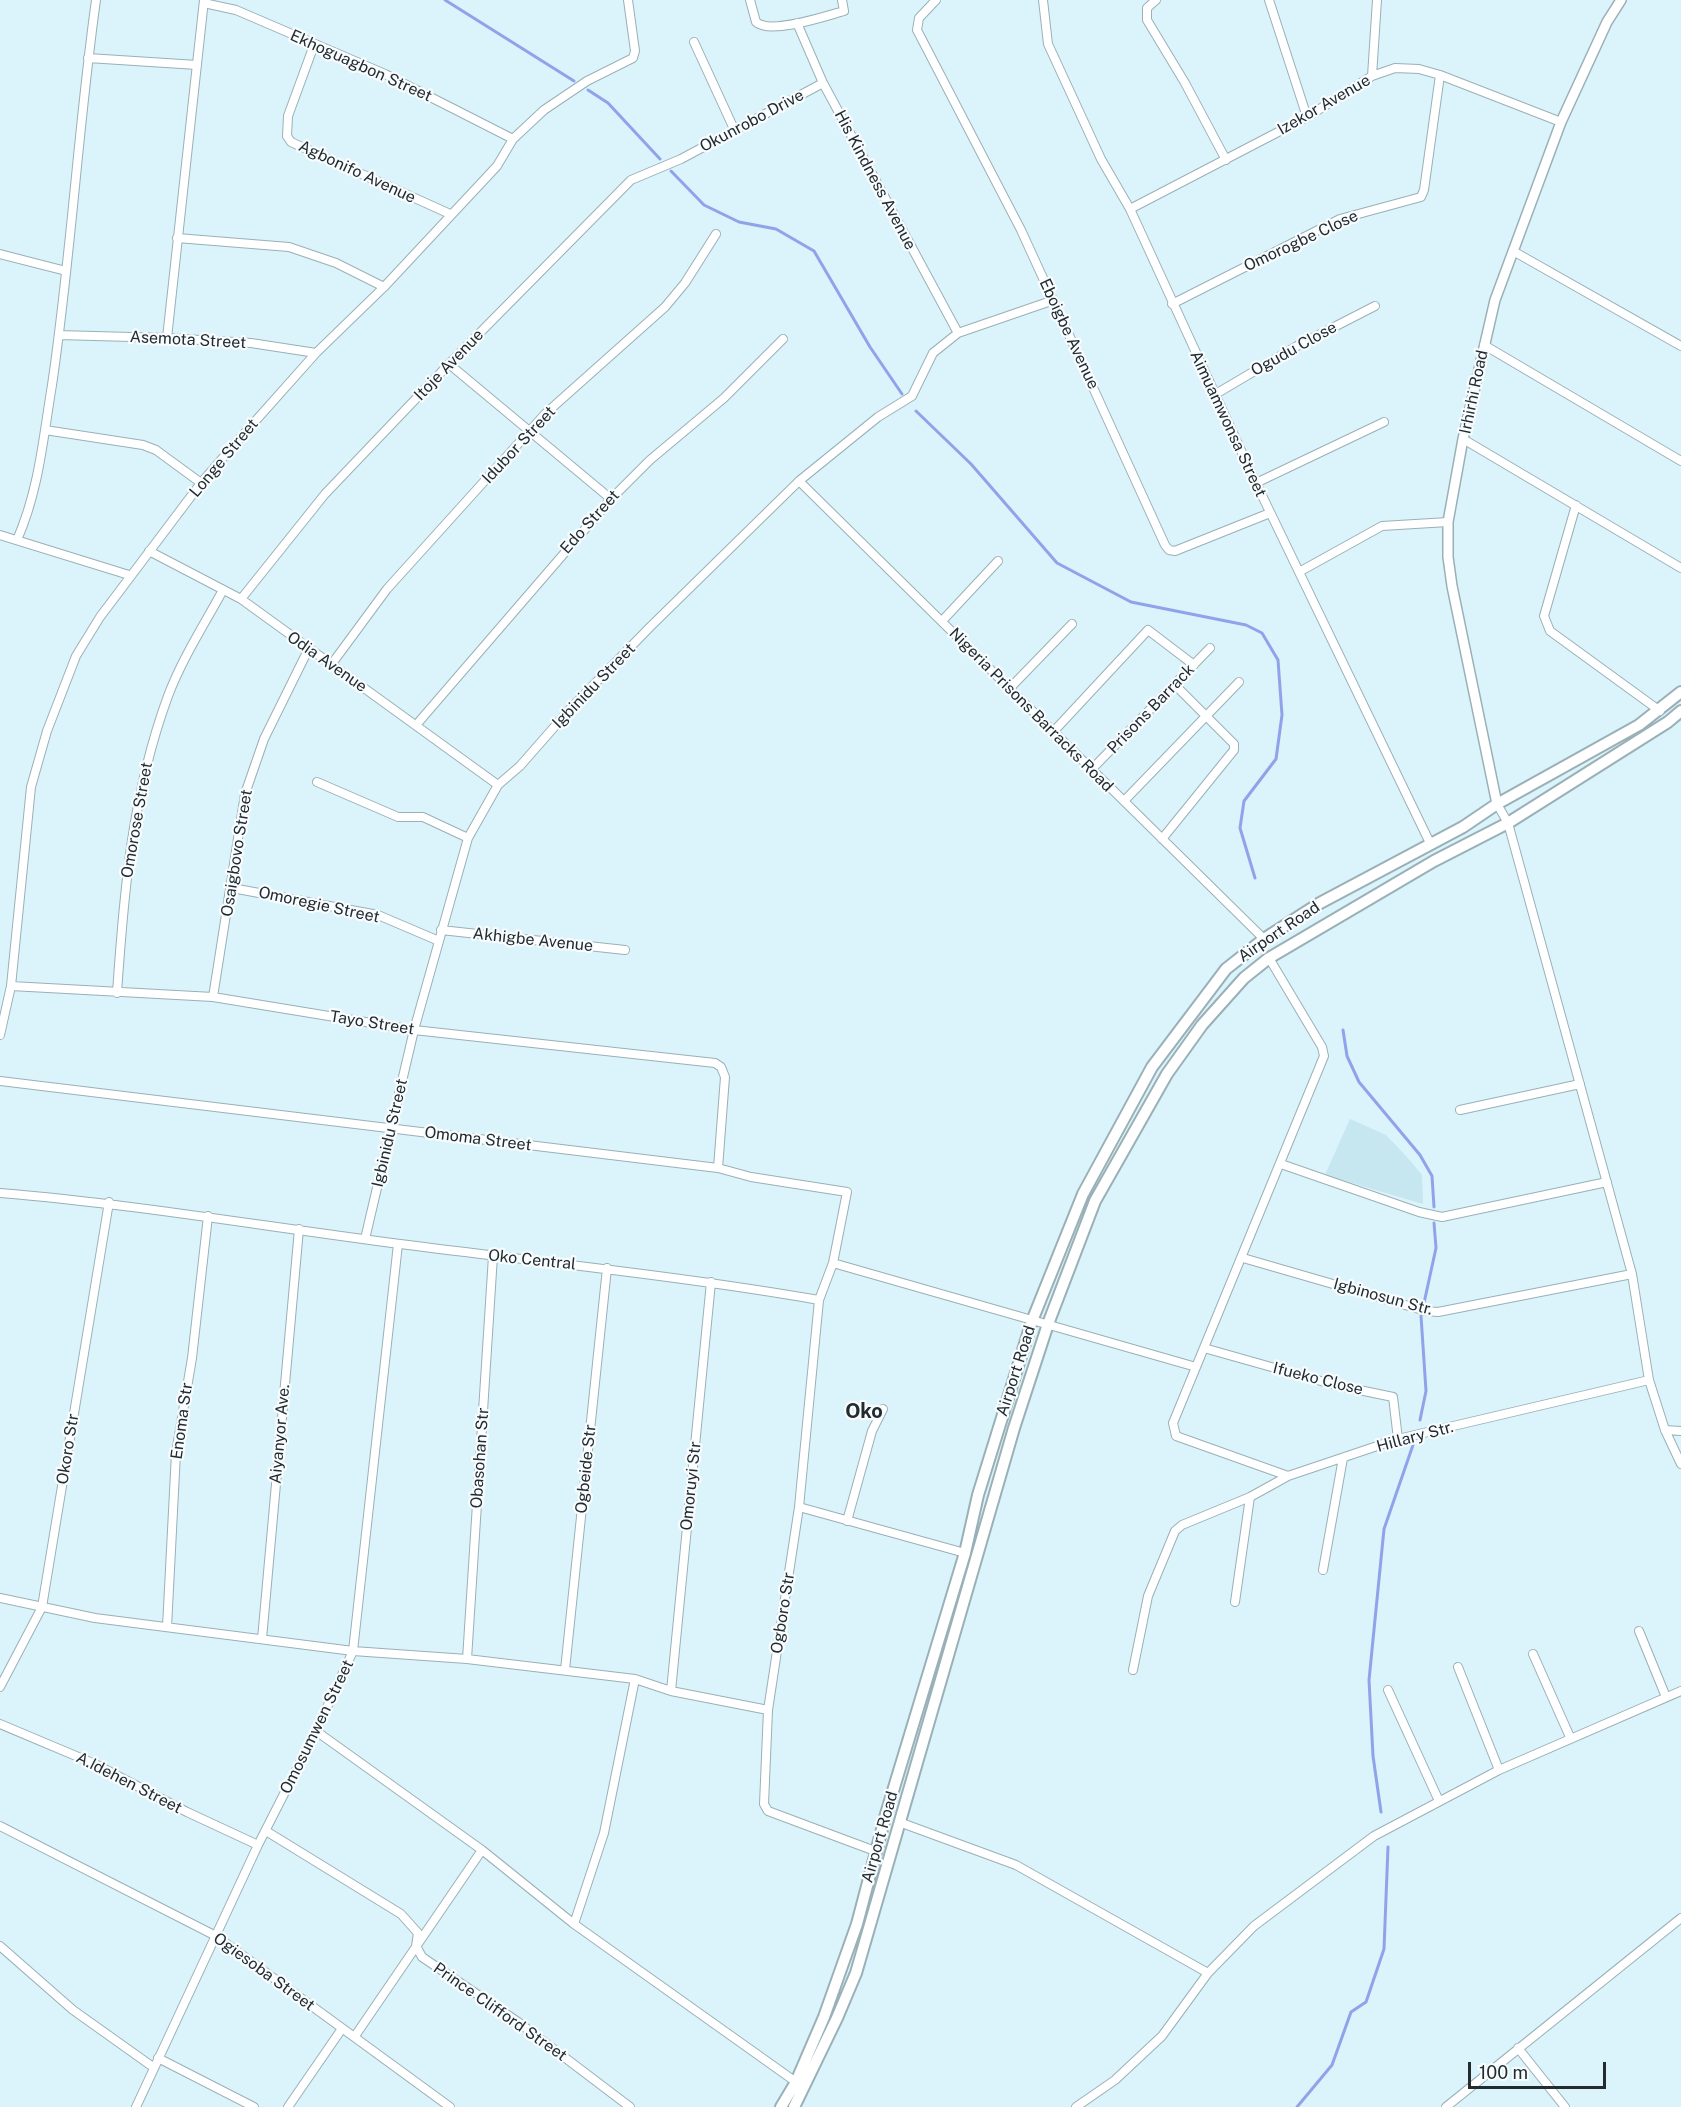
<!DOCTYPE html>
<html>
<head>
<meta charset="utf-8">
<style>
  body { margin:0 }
  #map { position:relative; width:1681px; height:2107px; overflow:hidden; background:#dbf3fa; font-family:"Public Sans",sans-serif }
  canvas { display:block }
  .scale { position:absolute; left:1468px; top:2062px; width:138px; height:27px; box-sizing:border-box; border:3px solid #222b2e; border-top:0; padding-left:8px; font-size:18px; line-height:21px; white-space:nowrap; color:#222b2e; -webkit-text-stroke:4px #f8fcfe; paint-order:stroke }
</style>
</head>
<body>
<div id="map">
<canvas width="1681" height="2107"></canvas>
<div class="scale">100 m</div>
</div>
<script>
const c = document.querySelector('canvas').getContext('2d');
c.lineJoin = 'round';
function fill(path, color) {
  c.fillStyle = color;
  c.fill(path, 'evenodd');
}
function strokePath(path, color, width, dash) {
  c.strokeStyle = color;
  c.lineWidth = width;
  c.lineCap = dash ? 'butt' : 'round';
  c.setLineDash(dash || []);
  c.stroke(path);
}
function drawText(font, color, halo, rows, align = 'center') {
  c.font = font + ' "Public Sans",sans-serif';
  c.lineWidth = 4.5;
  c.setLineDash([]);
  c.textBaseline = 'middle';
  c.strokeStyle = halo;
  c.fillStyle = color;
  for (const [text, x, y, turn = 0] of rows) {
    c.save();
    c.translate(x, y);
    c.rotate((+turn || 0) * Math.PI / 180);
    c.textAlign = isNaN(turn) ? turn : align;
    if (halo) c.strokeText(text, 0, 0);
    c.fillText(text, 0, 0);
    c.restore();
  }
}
const built = new Path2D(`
  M1350,1119L1386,1135L1406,1156L1422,1175L1423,1204L1325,1175Z`);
const stream = new Path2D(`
  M445,0L574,81
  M588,90L608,103L660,159
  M671,171L704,205L739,222L776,229L814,251L870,347L902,394
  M916,411L971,464L1057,563L1131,602L1246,625L1262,633L1278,660L1282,715L1276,759L1244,801L1240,828L1255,878
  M1343,1030L1347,1056L1359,1082L1420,1155L1432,1176L1434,1207
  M1424,1303L1436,1248L1434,1223
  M1420,1420L1426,1391L1421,1316
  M1381,1812L1373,1756L1369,1680L1384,1529L1413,1445
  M1297,2107L1332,2065L1351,2012L1366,2002L1384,1949L1388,1847`);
const minor = new Path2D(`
  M750,0L756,22C770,35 826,16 844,11L842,0
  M936,0L919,18L917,30L1021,230L1165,545L1169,550L1175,551L1270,513
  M1043,0L1048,44L1101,159L1130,209L1256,483L1430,843
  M1156,0L1147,8V20L1185,83L1226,160
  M1269,0L1307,117
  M204,3L236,10L385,74L513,139
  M797,23L823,83L958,333
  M694,42L734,129
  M314,45L288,116L287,136L291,142L450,214
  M88,58L197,65
  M1372,76L1377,0
  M1130,209L1307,117L1372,76L1395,68L1419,69L1440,75L1561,122
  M177,238L289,247L336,263L384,287
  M1513,251L1681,346
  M0,254L66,271
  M1172,304L1340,219L1421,197L1424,190L1440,75
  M59,335L167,338L251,343L316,353
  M167,338L204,0
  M1484,345L1681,461
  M449,364L611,499
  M1214,395L1297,346L1375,306
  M45,430L143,445L156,450L201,483
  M1463,439L1681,568
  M799,481L1264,939
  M1256,483L1384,422
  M1576,505L1544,616L1550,631L1660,711
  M0,535L129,575
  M17,540C39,490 43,439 52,385C71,257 78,128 96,0
  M149,551L241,599L498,785
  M1299,572L1382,526L1448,522
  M241,599L325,494L449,364L631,180L681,159L823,83
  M942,621L998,561
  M331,665L387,589L545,414L665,307L685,283L716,234
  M1010,688L1072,624
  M417,724L611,499L650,460L724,398L783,339
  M1054,731L1148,630L1194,665
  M1092,769L1210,648
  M317,782L398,817H423L468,838
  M1124,801L1239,682
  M1497,804L1508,823L1632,1274L1649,1380L1665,1430L1681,1464
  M1162,839L1234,750V744L1175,685
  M232,888L378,915L439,941
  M441,930L625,950
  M1269,958L1322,1047L1324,1056L1173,1423L1176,1436L1288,1476L1398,1439L1649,1380
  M11,986L213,997L414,1030L715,1063L721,1067L725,1077L718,1168
  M117,993C124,890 132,794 168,696C182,659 204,625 223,590
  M213,997L245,794L264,739L308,650
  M0,1035L11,986L31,787L47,731L76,656L100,617L201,483L234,445L316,353L384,287L497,166L513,139L544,110L587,81L633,58L635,51L628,0
  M0,1081L718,1168L751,1177L847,1192L833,1263L819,1300L799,1507L768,1710L764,1804L768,1811L875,1851
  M1460,1110L1580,1084
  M1281,1164L1419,1212L1442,1217L1607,1182
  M0,1193C134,1204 267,1227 400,1244C540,1262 680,1276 819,1300
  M365,1239L414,1030L468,838L498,785L520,766L570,709L650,627L799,481L878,417L912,396L933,353L958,333L1054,300
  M1243,1258L1426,1311L1438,1312L1632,1274
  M833,1263L1196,1367
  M1204,1348L1335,1385L1393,1397L1398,1439
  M1665,1430L1681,1431
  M799,1507L965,1553
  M847,1521L872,1431L883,1409
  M1323,1570L1343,1458
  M0,1598L95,1618L353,1651L467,1659L635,1679L671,1691L768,1710
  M1235,1602L1250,1497
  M167,1627L176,1453L192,1358L208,1216
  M1639,1631L1666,1697
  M262,1639L299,1229
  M1533,1654L1570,1737
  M467,1659L493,1256
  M1458,1667L1499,1770
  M565,1670L607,1268
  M1133,1670L1148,1596L1175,1531L1182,1525L1250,1497L1288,1476
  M0,1687L42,1607L109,1202
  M1388,1690L1439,1801
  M671,1691L711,1282
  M0,1724L95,1764L187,1812L258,1845
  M316,1731L482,1850L574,1924L796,2082
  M899,1822L1016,1865L1208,1973
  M0,1826L216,1936L450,2107
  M266,1831L401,1914L418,1933L416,1946L422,1957L518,2022L630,2107
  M574,1924L604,1833L635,1679
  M0,1946L73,2010L153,2067
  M355,2036L482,1850
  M1518,2048L1565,2107
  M158,2058L254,2107
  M136,2107L258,1845L316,1731L353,1651L398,1244
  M288,2107L341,2030
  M1076,2107L1115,2080L1162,2036L1208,1973L1254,1926L1374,1836L1499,1770L1681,1691
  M1446,2107L1681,1918`);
const tertiary = new Path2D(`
  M1497,804L1452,586L1448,557V522L1463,439L1495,300L1561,122L1607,22L1621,0`);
const secondary = new Path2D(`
  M781,2107L796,2082L824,2017L857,1924L886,1814L965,1553L978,1495L1032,1321L1083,1194L1152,1067L1226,969L1264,939L1320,903L1463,827L1497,804L1639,725L1681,692
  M794,2107L837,2018L856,1973L1014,1428L1048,1324L1095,1201L1167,1074L1202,1025L1244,978L1269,958L1434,861L1508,823L1668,722L1681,711`);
const streetNames = [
  ["Ekhoguagbon Street",361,66,24],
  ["Izekor Avenue",1324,105,-30],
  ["Okunrobo Drive",752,121,-28],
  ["Agbonifo Avenue",357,172,25],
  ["His Kindness Avenue",875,180,62],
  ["Omorogbe Close",1301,241,-25],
  ["Eboigbe Avenue",1069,334,65],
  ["Asemota Street",188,340,3],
  ["Ogudu Close",1294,349,-29],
  ["Itoje Avenue",449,365,-46],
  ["Irhirhi Road",1474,392,-78],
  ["Aimuamwonsa Street",1228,424,65],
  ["Idubor Street",519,445,-47],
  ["Longe Street",224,458,-50],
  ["Edo Street",590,522,-48],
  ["Odia Avenue",327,662,35],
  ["Igbinidu Street",594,686,-46],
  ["Prisons Barrack",1151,709,-46],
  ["Nigeria Prisons Barracks Road",1031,710,45],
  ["Omorose Street",137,820,-80],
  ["Osaigbovo Street",237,853,-81],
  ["Omoregie Street",319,905,12],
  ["Airport Road",1279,932,-34],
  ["Akhigbe Avenue",533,940,6],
  ["Tayo Street",372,1023,9],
  ["Igbinidu Street",390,1133,-77],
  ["Omoma Street",478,1139,7],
  ["Oko Central",532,1260,6],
  ["Igbinosun Str.",1383,1297,15],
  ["Airport Road",1016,1371,-72],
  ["Ifueko Close",1318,1379,14],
  ["Enoma Str",182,1421,-82],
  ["Aiyanyor Ave.",280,1434,-85],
  ["Hillary Str.",1415,1437,-15],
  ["Okoro Str",68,1449,-81],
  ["Obasohan Str",480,1458,-86],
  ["Ogbeide Str",586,1469,-84],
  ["Omoruyi Str",691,1486,-84],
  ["Ogboro Str",783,1613,-81],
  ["Omosumwen Street",317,1727,-64],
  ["A.Idehen Street",129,1783,27],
  ["Airport Road",880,1837,-74],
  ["Ogiesoba Street",264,1972,36],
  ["Prince Clifford Street",500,2012,35]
];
const quarterNames = [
  ["Oko",864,1412]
];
fill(built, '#c6e6f0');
strokePath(stream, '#90a3ea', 3);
strokePath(minor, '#9ab0b7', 10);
strokePath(tertiary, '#9ab0b7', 12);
strokePath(secondary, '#9ab0b7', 14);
strokePath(minor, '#fff', 8);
strokePath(tertiary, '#fff', 9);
strokePath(secondary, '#fff', 10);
drawText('16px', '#222b2e', '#f8fcfe', streetNames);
drawText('bold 20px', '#222b2e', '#f8fcfe', quarterNames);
</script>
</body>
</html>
